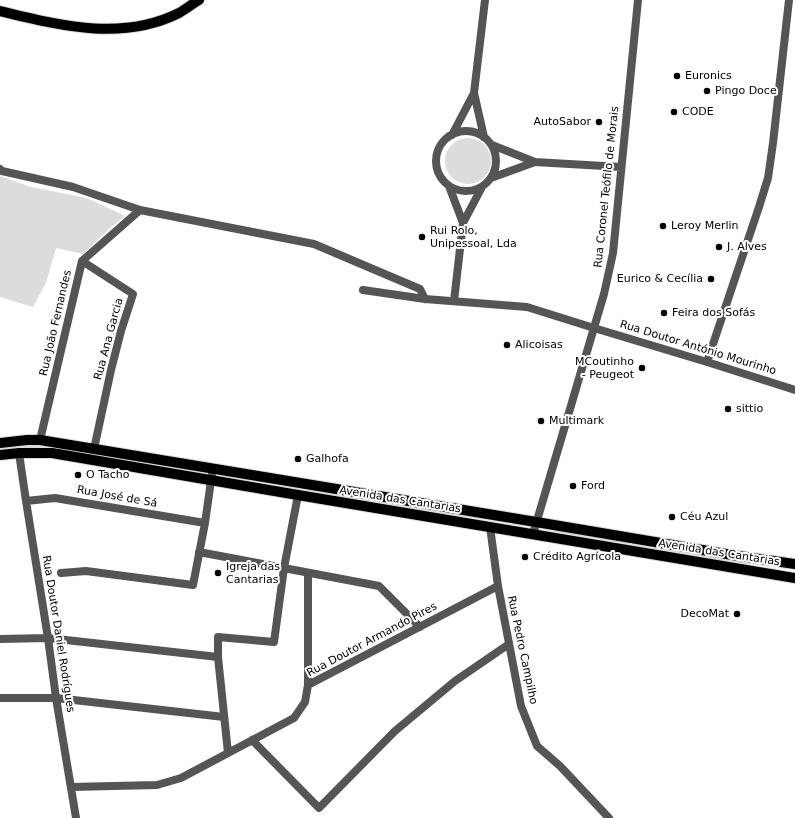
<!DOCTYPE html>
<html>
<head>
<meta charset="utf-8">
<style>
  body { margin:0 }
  canvas { display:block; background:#fff }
</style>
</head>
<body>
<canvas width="795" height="818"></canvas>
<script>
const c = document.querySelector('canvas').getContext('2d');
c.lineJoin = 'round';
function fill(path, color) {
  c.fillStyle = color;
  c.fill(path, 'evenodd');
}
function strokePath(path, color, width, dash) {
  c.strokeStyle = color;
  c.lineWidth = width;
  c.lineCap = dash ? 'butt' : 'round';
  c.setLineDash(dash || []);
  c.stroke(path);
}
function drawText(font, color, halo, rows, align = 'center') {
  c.font = font + ' "DejaVu Sans",sans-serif';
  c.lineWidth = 4;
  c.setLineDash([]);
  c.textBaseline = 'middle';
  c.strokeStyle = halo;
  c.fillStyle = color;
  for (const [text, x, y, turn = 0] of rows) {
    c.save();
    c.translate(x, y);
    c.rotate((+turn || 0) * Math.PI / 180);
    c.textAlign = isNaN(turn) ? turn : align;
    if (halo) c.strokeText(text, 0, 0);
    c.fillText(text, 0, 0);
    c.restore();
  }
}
const green = new Path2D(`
  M445 161a23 23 0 1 1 46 0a23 23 0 1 1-46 0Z
  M0,176L31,187L87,198L125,216L110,228L83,254L56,248L46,283L33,307L0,297Z
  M30,444L62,448L191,469L190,473L51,449L29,448L14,449V446Z
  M269,484L286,486L384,502V505L269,486Z
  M389,503L482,518V519L461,518L389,506Z
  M554,530L750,563V564L726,563L553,533Z`);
const minor = new Path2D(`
  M436 161a30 30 0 1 1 60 0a30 30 0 1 1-60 0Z
  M452,135L474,93
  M484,137L474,93L485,0
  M492,145L535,162L621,167
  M0,169L2,171L73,187L140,210L314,244L420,289L425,299
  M491,178L535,162
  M449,186L463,223
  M82,261L133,294L121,331L111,370L94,449
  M363,290L425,299L527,307L594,328L707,362L795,390
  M454,301L463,223L482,187
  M707,362L759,207L768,178L773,143L789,0
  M40,440L82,261L140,210
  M19,453L26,501L48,638L56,698L76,818
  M26,501L55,498L205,523
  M490,527L498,586L521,706L537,746L560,766L609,818
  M533,534L604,294L613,253L638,0
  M199,552L379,586L420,627
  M61,573L86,571L193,585L205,523L212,474
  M308,573V685
  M0,639L48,638L218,657
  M0,698H56L224,717
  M252,740L319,808L395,731L455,681L509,644
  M228,753L218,657V637L274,642L284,568L298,495
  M71,787L157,785L181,778L294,718L305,702L308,685L498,586`);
const primary = new Path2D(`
  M0,11C59,25 121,42 179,13C186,9 192,4 199,0
  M0,443L27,440H40L58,443L536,522L732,555L795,564
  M0,455L19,453H52L298,495L795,578`);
const markers = [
  [677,76,4,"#000"],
  [707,91,4,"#000"],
  [674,112,4,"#000"],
  [599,122,4,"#000"],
  [663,226,4,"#000"],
  [422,237,4,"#000"],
  [719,247,4,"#000"],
  [711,279,4,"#000"],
  [664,313,4,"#000"],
  [507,345,4,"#000"],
  [642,368,4,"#000"],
  [728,409,4,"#000"],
  [541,421,4,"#000"],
  [298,459,4,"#000"],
  [78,475,4,"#000"],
  [573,486,4,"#000"],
  [672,517,4,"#000"],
  [525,557,4,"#000"],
  [218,573,4,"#000"],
  [737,614,4,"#000"]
];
const poiNames = [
  ["Euronics",685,76],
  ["Pingo Doce",715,91],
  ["CODE",682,112],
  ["AutoSabor",591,122,"right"],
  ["Leroy Merlin",671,226],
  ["Rui Rolo,",430,231],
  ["Unipessoal, Lda",430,244],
  ["J. Alves",727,247],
  ["Eurico & Cecília",703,279,"right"],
  ["Feira dos Sofás",672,313],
  ["Alicoisas",515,345],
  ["MCoutinho",634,362,"right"],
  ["- Peugeot",634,375,"right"],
  ["sittio",736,409],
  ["Multimark",549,421],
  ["Galhofa",306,459],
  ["O Tacho",86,475],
  ["Ford",581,486],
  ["Céu Azul",680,517],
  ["Crédito Agrícola",533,557],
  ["Igreja das",226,567],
  ["Cantarias",226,580],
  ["DecoMat",729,614,"right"]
];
const streetNames = [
  ["Rua Coronel Teófilo de Morais",607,187,-84],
  ["Rua João Fernandes",56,323,-77],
  ["Rua Ana Garcia",109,339,-75],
  ["Rua Doutor António Mourinho",698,348,17],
  ["Rua José de Sá",117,497,10],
  ["Avenida das Cantarias",400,500,9],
  ["Avenida das Cantarias",719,553,9],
  ["Rua Doutor Daniel Rodrígues",58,634,81],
  ["Rua Doutor Armando Pires",372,640,-28],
  ["Rua Pedro Campilho",522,650,78]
];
fill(green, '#dcdcdc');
strokePath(primary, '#dbdbdb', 12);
strokePath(minor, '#555', 8);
strokePath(primary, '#000', 10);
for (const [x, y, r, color] of markers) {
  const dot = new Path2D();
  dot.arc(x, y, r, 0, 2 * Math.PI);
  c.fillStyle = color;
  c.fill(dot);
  strokePath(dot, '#fff', 1.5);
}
drawText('11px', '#000', '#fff', poiNames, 'left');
drawText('11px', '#000', '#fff', streetNames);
</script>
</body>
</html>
